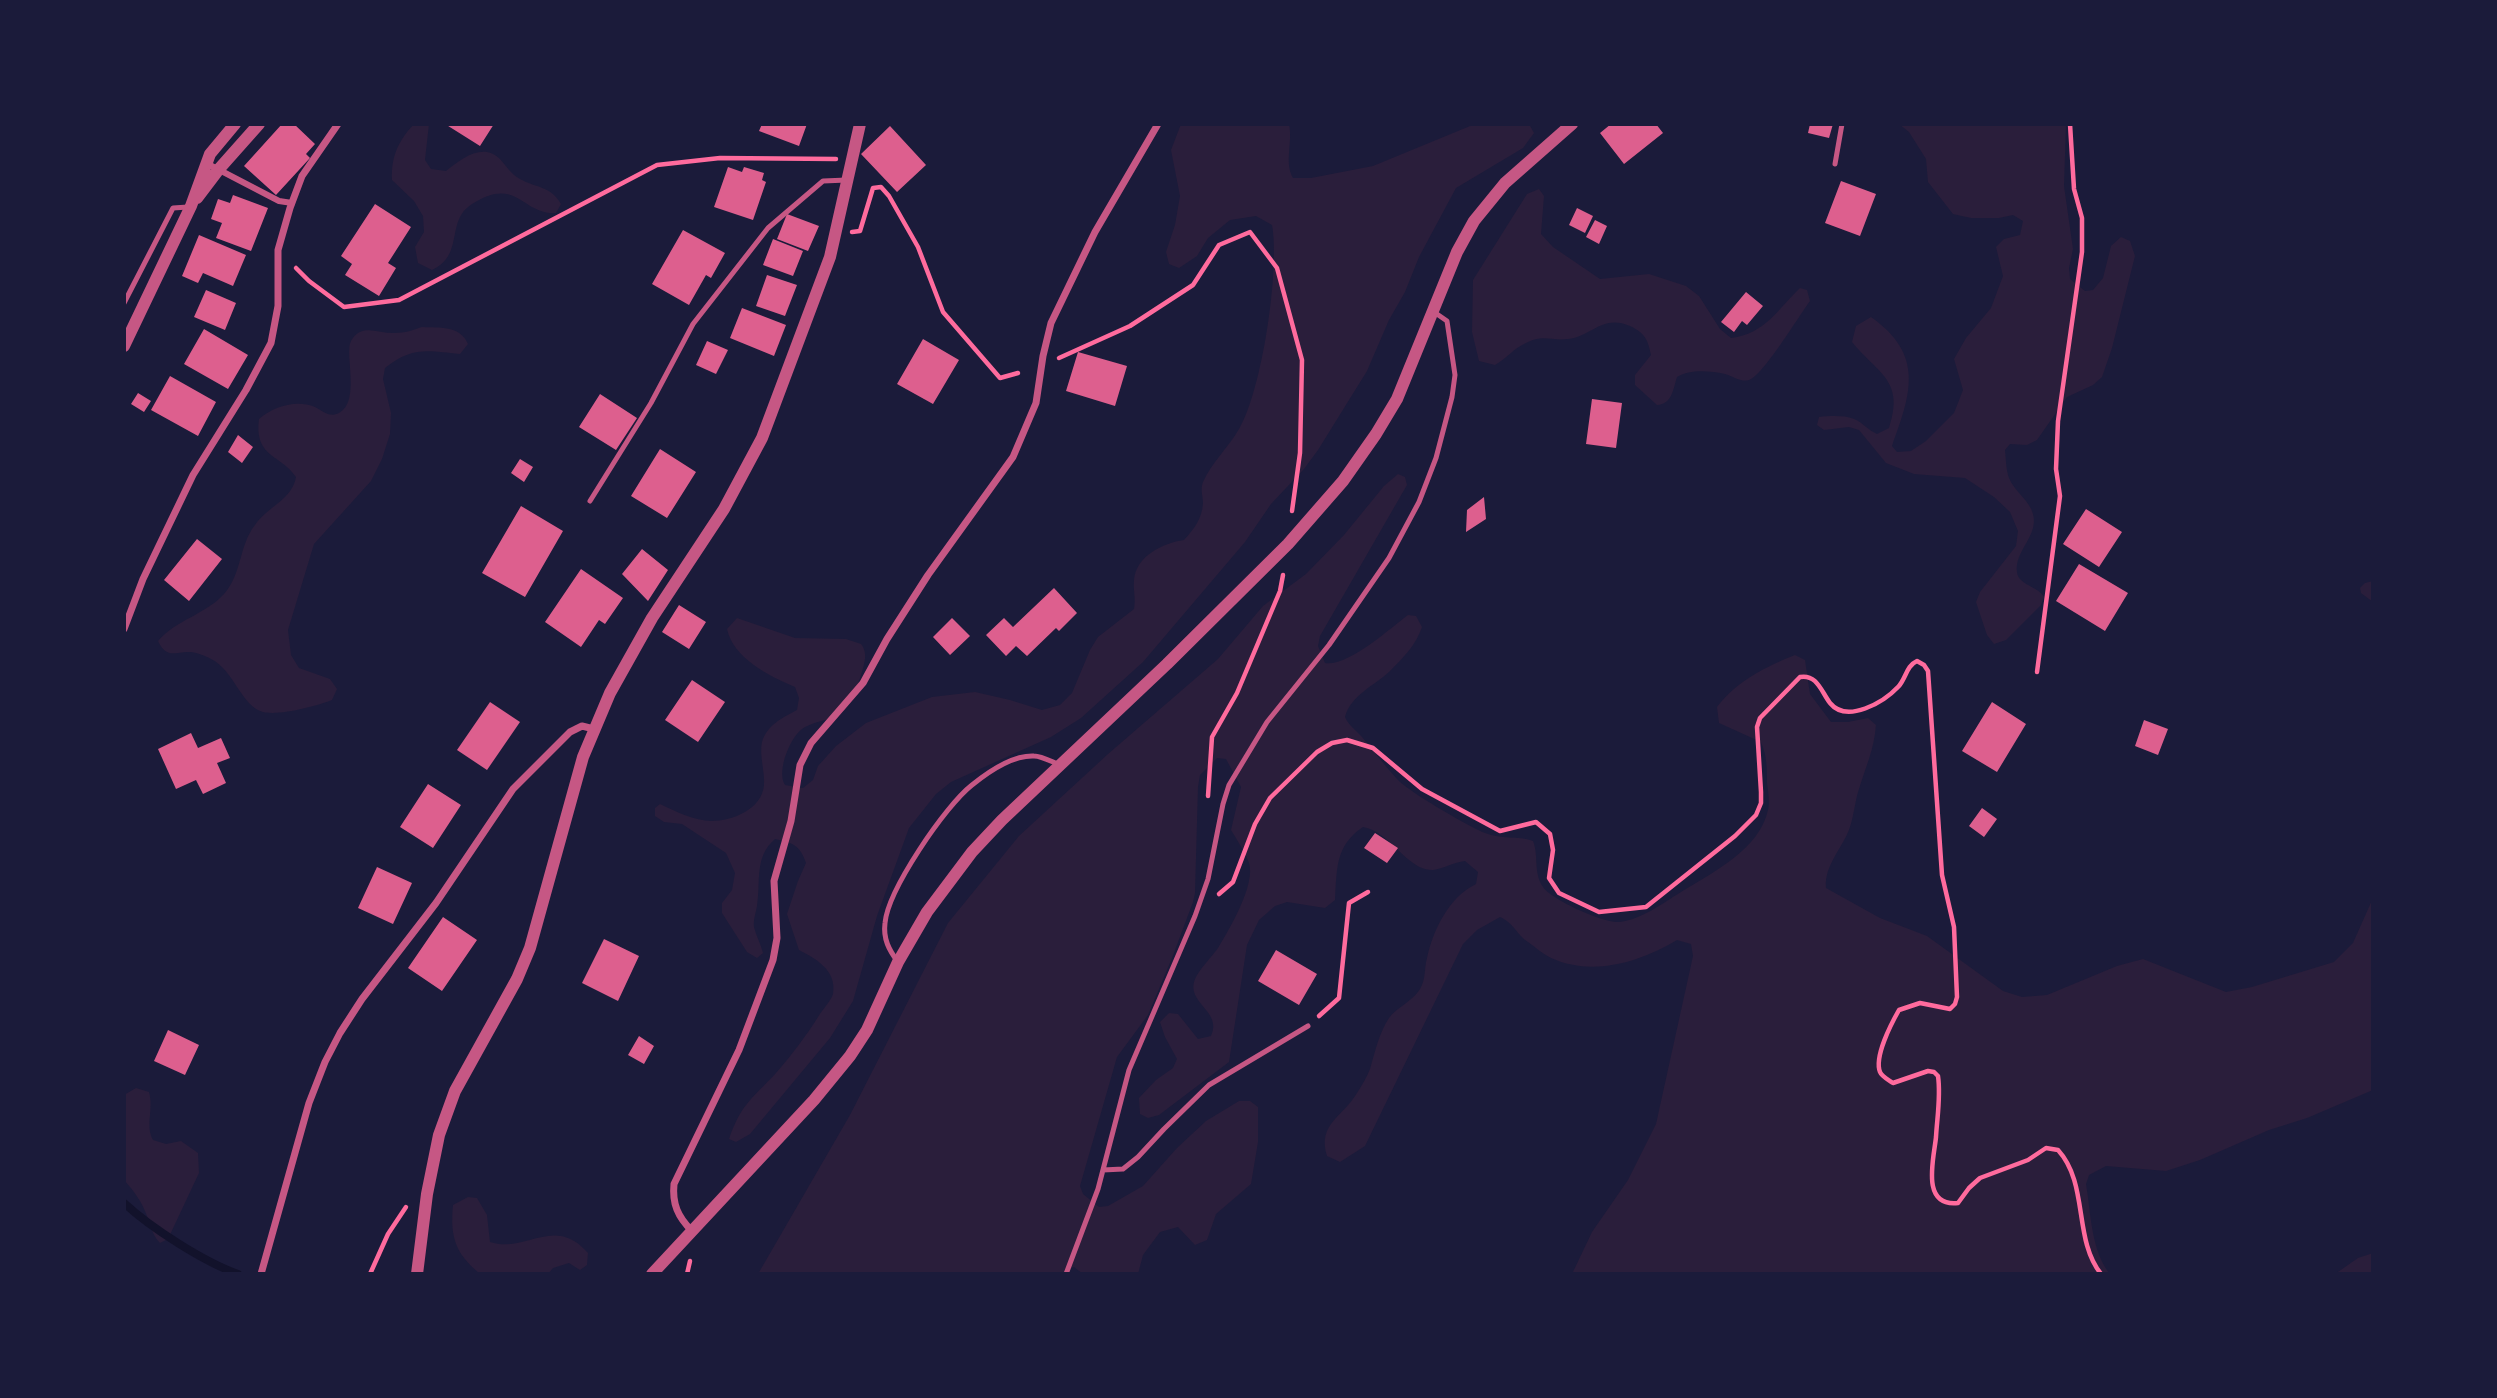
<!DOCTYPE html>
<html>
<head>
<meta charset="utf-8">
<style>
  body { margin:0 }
  #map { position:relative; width:2497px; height:1398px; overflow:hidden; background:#1b1b3a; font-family:"Fira Sans",sans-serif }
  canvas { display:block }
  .frame { position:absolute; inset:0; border:126px solid #1b1b3a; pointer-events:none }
</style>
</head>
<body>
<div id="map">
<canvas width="2497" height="1398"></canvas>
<div class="frame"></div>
</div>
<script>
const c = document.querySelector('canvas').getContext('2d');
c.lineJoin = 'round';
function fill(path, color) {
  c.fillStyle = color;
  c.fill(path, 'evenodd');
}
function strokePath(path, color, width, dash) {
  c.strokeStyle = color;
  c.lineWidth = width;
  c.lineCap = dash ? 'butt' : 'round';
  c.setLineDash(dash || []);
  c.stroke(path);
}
const green = new Path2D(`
  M414,124H429L425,160L431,169L446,171C461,159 483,142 500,159C507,167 511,174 520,179C536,188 551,186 561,204L556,213C522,215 517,175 472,204C445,221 465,255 432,270L418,263L415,247L424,232L423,216L414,201L392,180C391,157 398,141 414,124Z
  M1181,124H1289C1293,143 1284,162 1293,178H1311L1373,166L1475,124H1529L1534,133L1523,148L1456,188L1419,257L1405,292L1389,320L1367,371L1318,450L1304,469L1271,504L1245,542L1143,662L1081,718L1051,737L951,782L936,794L909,828L877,916L853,1001L830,1038L750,1134L736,1142L729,1139C741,1104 752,1099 776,1073C791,1056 806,1036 818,1017C822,1010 831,1001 833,994C837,970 816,959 799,950L787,914L798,881L806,863C800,845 793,843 775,839C754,857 761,881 757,906C756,912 753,921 754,927C756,936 761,944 763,953L757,958L747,952L722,913V903L732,890L735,873L726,853L682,824L664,822L655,816V808L660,804C674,811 696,821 711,821C733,821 762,809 764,785C765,772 759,755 762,742C767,725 782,718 797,710L799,698L795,687C769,676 733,658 727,629L737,618L795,638L846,639L861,644C863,646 865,651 865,654C867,663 852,703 845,710C834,720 818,720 805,727C791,734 776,771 785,785L803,788L813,780L818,766L836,746L866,723L932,697L975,692L1010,700L1042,710L1060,705L1072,693L1090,650L1098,637L1134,609C1136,599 1133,590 1134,580C1136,556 1163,543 1184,540C1194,529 1202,519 1203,503C1203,496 1200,490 1203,482C1212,462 1228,448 1239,429C1262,391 1280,269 1272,225L1256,216L1230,220L1208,238L1197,256L1179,268L1169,264L1166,252L1175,225L1180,196L1171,150Z
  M1899,124H2066L2064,186L2073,249L2069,268L2070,279L2085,291L2093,290L2103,278L2111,246L2121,237L2130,241L2135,256L2112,348L2102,377L2093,385L2067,397L2037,440L2027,445L2010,444L2005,450C2006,459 2006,470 2009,478C2014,491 2030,501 2033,514C2039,536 2014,551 2017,572C2018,585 2038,586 2044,597L2041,605L2006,640L1994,644L1987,635L1976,602L1980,592L2016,546L2018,531L2010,512L1994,497L1965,478L1914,474L1886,463L1859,430L1849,427L1824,430L1817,425L1819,417C1830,416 1843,415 1854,419C1862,422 1868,430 1877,434L1889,428C1905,380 1878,374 1852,342L1856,326L1871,317C1925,355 1911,394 1892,446L1897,452L1911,451L1926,441L1954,413L1963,390L1954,359L1966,338L1991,308L2003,276L1996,247L2004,239L2020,235L2023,221L2013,215L1999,218H1971L1953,214L1928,182L1926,159L1909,132Z
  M1539,189L1544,196L1541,234L1553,247L1600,279L1649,274L1686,286L1699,296L1720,329L1731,338C1765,334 1778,309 1800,288L1807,290L1810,301C1799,316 1765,372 1751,379C1743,384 1733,376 1725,374C1709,371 1691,369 1677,377C1673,390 1672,404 1657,405L1635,385V375L1651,355C1648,340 1645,333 1630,326C1603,314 1592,336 1568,339C1551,341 1543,334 1526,343C1514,348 1506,359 1495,365L1479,361L1472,332L1473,280L1527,194Z
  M422,327C439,328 460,325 468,344L460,354C427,351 413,346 385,368L383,379L391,413L390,434L382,459L371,481L314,544L288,630L291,655L299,668L330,679L337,689L332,700C317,706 279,716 263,712C241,706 234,670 211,659C206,656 196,652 190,652C176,651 167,660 158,641C176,620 206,614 224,594C242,574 239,545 255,525C268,506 292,500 296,477C281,454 254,458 259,419C273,407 296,399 315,407C323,411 329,418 339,413C361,401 344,354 351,341C361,322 379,334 395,333C405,333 413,330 422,327Z
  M1398,474L1405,477L1407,485L1320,636L1318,646L1325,663C1348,667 1389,629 1408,615L1416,616L1422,627C1416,645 1403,658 1390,671C1374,686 1351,695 1345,717C1349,726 1356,730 1362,737C1374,751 1385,766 1397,779C1409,792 1468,826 1485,833C1501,840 1518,835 1533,841C1539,856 1533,872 1543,887C1550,899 1605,924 1619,922C1641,920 1663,903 1681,892C1713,872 1759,850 1768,810C1770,802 1768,791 1767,783C1767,768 1767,756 1761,742L1719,723L1717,707C1737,681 1765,667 1795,655L1805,660L1810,694L1831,722H1848L1868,718L1876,725C1874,750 1866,766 1859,789C1855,801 1854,815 1850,827C1843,848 1824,865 1826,888L1880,918L1927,936L2003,991L2022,997L2047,995L2117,966L2143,959L2226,992L2252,987L2334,962L2353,943L2373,898V1090L2307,1118L2269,1130L2200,1160L2166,1171L2106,1166L2089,1175L2086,1184C2091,1213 2091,1251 2110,1274H1572L1592,1232L1628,1180L1656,1124L1693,956L1691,944L1677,940C1640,962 1593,977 1551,958C1543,954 1535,947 1528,942C1516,934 1515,924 1500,917L1477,930L1463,944L1365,1146L1340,1162L1327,1156C1317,1124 1343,1117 1357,1093C1362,1085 1367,1077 1370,1069C1375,1052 1379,1033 1389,1018C1397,1007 1413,1001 1420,989C1426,979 1424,969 1427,958C1433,930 1449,897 1476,884L1478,872L1465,861C1454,862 1443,869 1433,870C1407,871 1390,831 1363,827C1335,846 1337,869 1335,900L1325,908L1287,902L1275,906L1259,920L1247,945L1229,1062L1159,1115L1148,1118L1140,1114L1139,1098L1156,1080L1173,1068L1177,1059L1165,1037L1160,1022L1169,1013L1178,1014L1198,1039L1211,1036C1223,1011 1185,1003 1195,979C1200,968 1211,958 1218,948C1229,930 1256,884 1249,863C1245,852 1237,840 1231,830L1241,787L1226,759L1217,758L1200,775L1198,787L1195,893L1193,902L1172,958L1148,1015L1117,1057L1080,1186L1083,1194L1099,1207L1108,1206L1143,1186L1177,1148L1206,1121L1239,1101H1250L1258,1107V1142L1251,1184L1216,1214L1207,1240L1195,1245L1178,1227L1160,1232L1143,1255L1138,1274H1083L1074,1267L1067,1269L1065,1274H758L850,1115L948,923L1019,836L1108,754L1218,659L1263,606L1306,574L1344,535L1384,486Z
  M2373,581V602L2361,593L2360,588L2365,583Z
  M136,1088L149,1092C154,1110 145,1125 153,1140L166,1144L181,1141L198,1153L199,1173L168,1239L160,1243C152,1235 151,1226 147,1216C142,1202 134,1191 124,1180V1095Z
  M468,1197L477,1198L487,1215L490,1242C526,1254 554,1214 588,1253L587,1265L580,1270L569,1263L553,1268L548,1274H480C455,1253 450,1237 453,1205Z
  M2373,1253V1274H2335L2358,1258Z`);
const stream = new Path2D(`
  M124,1203C151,1228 204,1262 238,1274`);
const building = new Path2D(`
  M282,124H294L315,144L306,154L310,158L276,195L244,166Z
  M445,124H494L480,146Z
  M762,124H807L799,146L759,131Z
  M1611,124H1656L1663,133L1624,164L1600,133Z
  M1810,124H1833L1829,138L1808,133Z
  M890,126L926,165L897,192L861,154Z
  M728,167L742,172L744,167L764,173L762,180L766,182L753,220L714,207Z
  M1841,181L1876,194L1860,236L1825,223Z
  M233,195L268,208L251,251L216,238L222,223L211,219L218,199L230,203Z
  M375,204L411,227L388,263L396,268L379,296L345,275L352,264L341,256Z
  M1577,208L1593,216L1585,233L1569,225Z
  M787,214L819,226L808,251L777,239Z
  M1595,220L1607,226L1599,244L1586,237Z
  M683,230L725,253L711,278L706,275L689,305L652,284Z
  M199,235L246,255L233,286L203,273L198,283L182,276Z
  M773,239L803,251L793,276L763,265Z
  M767,275L797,285L785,316L756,306Z
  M206,290L236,303L225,330L194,317Z
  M1746,292L1763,306L1747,325L1742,321L1734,332L1721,322Z
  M742,308L786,325L774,356L730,338Z
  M204,329L248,355L228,389L184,364Z
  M923,339L959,360L933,404L897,384Z
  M707,341L728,350L716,374L696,365Z
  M1078,352L1127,366L1115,406L1066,391Z
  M170,376L216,402L198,436L151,410Z
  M138,393L151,401L144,412L131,404Z
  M600,394L637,418L616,450L579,427Z
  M1592,399L1622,403L1616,448L1586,444Z
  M238,435L253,447L242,463L228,452Z
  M660,449L696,472L667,518L631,496Z
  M520,459L533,467L524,482L511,473Z
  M1484,497L1486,519L1466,532L1467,510Z
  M521,506L563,531L525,597L482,573Z
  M2086,509L2122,532L2099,567L2063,544Z
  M197,539L222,559L189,601L164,580Z
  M642,549L668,570L648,601L622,574Z
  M2079,564L2128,593L2105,631L2056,601Z
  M581,569L623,598L605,624L599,620L581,647L545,622Z
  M1054,588L1077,613L1059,631L1056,628L1027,656L1016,646L1006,656L986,635L1004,618L1013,627Z
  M679,605L706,622L689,649L662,632Z
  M952,618L970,636L950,655L933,637Z
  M692,680L725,702L698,742L665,720Z
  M490,702L520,722L487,770L457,750Z
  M1992,702L2026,724L1997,772L1962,751Z
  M2144,720L2168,729L2158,755L2135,746Z
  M191,733L198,748L221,738L230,758L217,763L226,783L203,794L196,780L176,789L158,749Z
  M428,784L461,805L433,848L400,827Z
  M1982,808L1997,819L1984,837L1969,826Z
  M1375,833L1398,848L1387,863L1364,848Z
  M377,867L412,883L393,924L358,908Z
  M443,917L477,940L442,991L408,968Z
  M604,939L639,956L618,1001L582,983Z
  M1276,950L1317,974L1299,1005L1258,981Z
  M168,1030L199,1045L185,1075L154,1061Z
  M639,1036L654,1046L644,1064L628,1055Z`);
const path = new Path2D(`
  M852,232L860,231L873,188L881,187L889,196L918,247L943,312L1000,378L1018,373
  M296,268L309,281L344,307L399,300L657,165L720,158L836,159
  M1059,358L1130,326L1193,285L1219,245L1250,232L1277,268L1302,360L1300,453L1292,511
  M2037,672L2060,496L2056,469L2058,421L2082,252V218L2074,189L2070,124
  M1208,796L1212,737L1237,693L1280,591L1283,575
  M1219,894L1233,882L1255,824L1270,798L1317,752L1332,743L1347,740L1373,748L1422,789L1500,831L1536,822L1550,834L1553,850L1549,878L1559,893L1599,912L1646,907L1735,836L1756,815L1761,803V792L1757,727L1760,718L1800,677C1817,674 1821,691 1830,703C1847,724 1884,702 1898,687C1906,679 1906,666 1917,661L1924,665L1928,671L1942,875L1954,927L1957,997L1955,1004L1950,1009L1920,1003L1899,1010C1891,1024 1874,1057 1880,1072C1882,1077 1889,1080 1893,1083L1928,1071L1934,1072L1938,1076C1941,1096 1937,1118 1936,1137C1934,1158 1920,1207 1958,1203L1969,1188L1980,1178L2028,1160L2046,1148L2058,1150C2089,1184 2073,1239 2101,1274
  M1319,1016L1339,998L1349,903L1368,892
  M370,1274L388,1234L406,1207
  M687,1274L690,1261`);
const service = new Path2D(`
  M1835,164L1842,124
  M124,303L173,208L188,207
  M590,501L651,403L693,324L768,228L823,181L847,180
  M898,962C889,950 883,939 885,923C888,890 945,806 972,785C988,772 1013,755 1034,756C1042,756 1052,762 1060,765
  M1103,1170L1123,1169L1138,1157L1164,1129L1209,1085L1308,1026
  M1066,1274L1098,1189L1129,1070L1195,916L1208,879L1223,804L1229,785L1267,722L1329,645L1389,558L1419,502L1436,458L1452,397L1455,375L1447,321L1434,312`);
const pedestrian = new Path2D(`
  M206,163L279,201L292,203`);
const minor = new Path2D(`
  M124,629L143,579L193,475L246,390L271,343L278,306V250L290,208L302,176L338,124
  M692,1231C678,1217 672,1204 674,1184L739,1050L773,960L777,938L774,881L791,821L800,765L811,743L863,683L887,639L928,575L1013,457L1036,403L1043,356L1051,323L1095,232L1158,124
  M261,1274L309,1103L325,1062L340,1033L362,999L436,903L513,789L570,732L582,726L594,729`);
const tertiary = new Path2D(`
  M197,198L219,169L259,124
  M124,346L191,206L210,154L235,124
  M417,1274L427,1194L439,1135L455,1091L517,979L530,948L583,757L610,693L652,618L724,509L762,438L830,257L860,124
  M652,1274L814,1100L850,1056L867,1030L898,962L927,912L972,852L1002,820L1167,664L1288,544L1343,481L1376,434L1397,399L1457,252L1474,221L1505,183L1572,124`);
fill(green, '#2a1e3b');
strokePath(stream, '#12122b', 8);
fill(building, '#dd5f8e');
strokePath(path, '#ff6b9d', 4.5);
strokePath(service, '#c65784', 5);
strokePath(pedestrian, '#c65784', 6);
strokePath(minor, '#c65784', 7);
strokePath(tertiary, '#c65784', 12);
</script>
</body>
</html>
